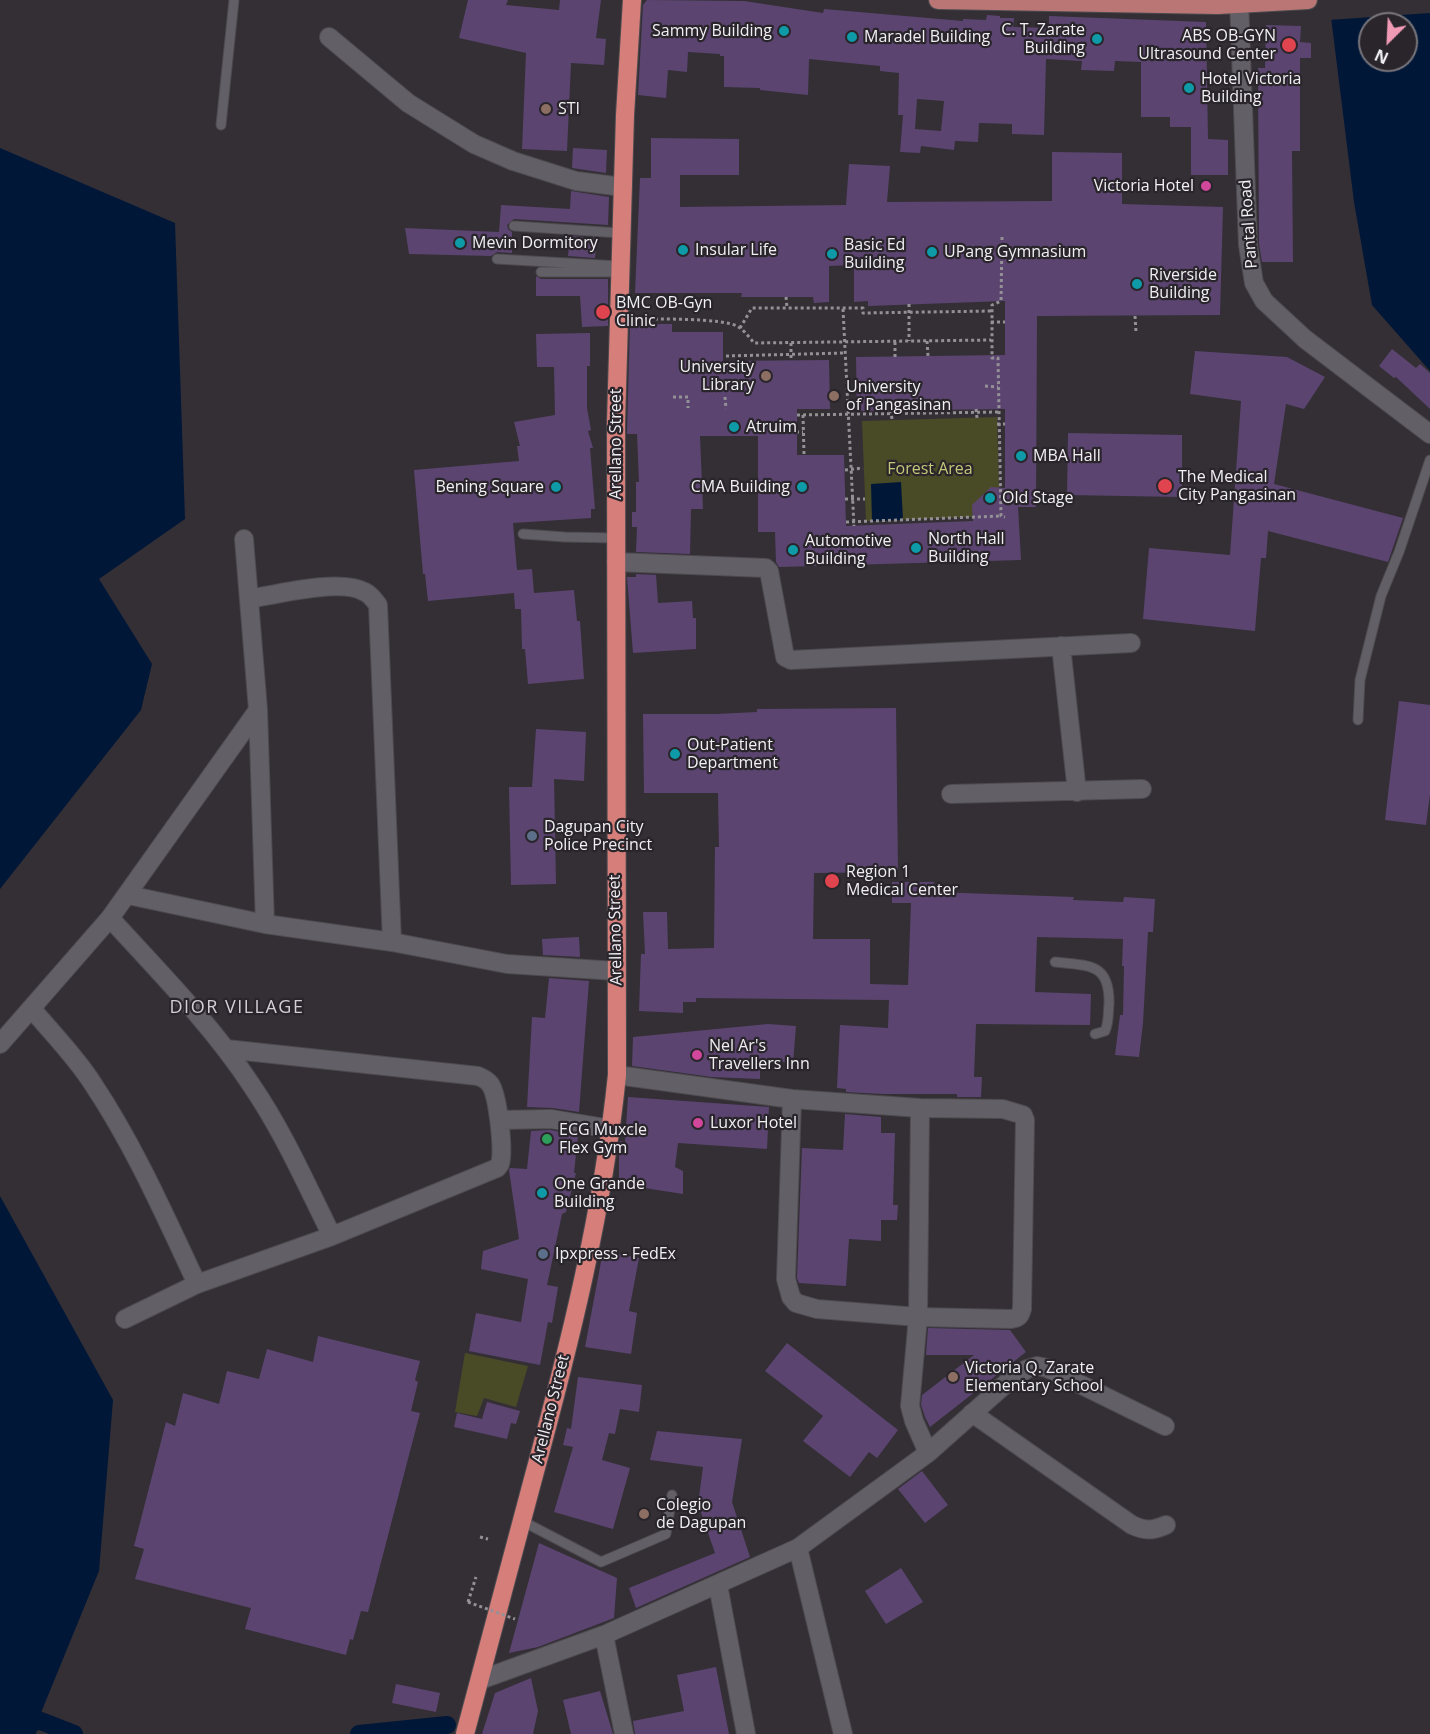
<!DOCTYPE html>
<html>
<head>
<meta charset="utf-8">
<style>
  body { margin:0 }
  #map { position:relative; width:1430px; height:1734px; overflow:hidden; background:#332f35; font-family:"Open Sans",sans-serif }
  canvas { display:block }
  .north { position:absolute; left:1358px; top:12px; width:60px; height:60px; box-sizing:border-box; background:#29252b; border:2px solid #79767b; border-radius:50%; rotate:204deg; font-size:16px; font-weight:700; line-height:24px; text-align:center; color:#f1eff3 }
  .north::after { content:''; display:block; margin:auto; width:21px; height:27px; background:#f09ab6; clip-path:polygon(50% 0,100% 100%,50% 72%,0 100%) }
</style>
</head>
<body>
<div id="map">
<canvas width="1430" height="1734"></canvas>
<div class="north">N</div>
</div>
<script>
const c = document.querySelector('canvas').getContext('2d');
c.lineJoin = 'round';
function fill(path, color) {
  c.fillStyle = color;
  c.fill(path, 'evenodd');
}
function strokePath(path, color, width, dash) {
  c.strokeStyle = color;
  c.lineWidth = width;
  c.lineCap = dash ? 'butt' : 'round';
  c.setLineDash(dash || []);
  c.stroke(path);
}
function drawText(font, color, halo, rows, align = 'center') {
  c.font = font + ' "Open Sans",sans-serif';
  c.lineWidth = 4.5;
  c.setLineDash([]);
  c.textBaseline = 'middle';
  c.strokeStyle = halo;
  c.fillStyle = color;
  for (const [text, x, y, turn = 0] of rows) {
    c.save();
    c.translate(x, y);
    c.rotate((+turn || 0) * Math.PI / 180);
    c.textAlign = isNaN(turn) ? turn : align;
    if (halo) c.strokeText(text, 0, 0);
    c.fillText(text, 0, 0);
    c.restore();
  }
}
const green = new Path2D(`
  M997,417L999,488L973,517L866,521L862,421Z
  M465,1353L528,1366L516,1407L484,1398L477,1416L455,1412Z`);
const water = new Path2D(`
  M1430,0V371L1372,305L1354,202L1331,17ZM1370,24H1406V60H1370Z
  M0,148L175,223L185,519L99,579L152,664L141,710L0,889Z
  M901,482L903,520L872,521L871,484Z
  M0,1196L113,1400L99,1571L38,1720L36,1734H0Z`);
const pier = new Path2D(`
  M1335,0H1430V13L1329,20Z`);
const canal = new Path2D(`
  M14,1734L38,1720L74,1734
  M359,1734L447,1725`);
const building = new Path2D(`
  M468,0H508L506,5L559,10L560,0H601L596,38L606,39L604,65L571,63L567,151L522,149L526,53L459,38Z
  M647,0L744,1L823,13L824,9L963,21V19L986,20L987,15L1000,16V18H1014L1013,27L1049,28V16L1206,22L1208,139L1228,140V175H1191V127H1170V117H1141V62L1115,61L1114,71L1081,70L1082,61L1046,59L1044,135L1012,134V124L979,123L978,142L955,141L954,150L921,146L920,153L900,152L903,115H898L899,73L880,71V66L809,59L808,95L760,90V88L724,87V56H720V54L688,52L687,72L668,70L666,98L638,95L643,5ZM917,99L944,101L941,131L915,129Z
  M1266,25L1301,26L1300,42L1311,43V58H1300V151H1292L1293,262H1262L1259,244L1258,68H1265Z
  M651,138L739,139V175H680V207L846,205L849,164L890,166L887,202L1052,201V152L1122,153V204L1223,207L1220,315L1037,316L1036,507H1018L1021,560L779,567L776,562L775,532H758V436H700L703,509H691L690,554L636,552L637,527H632V512H636V482H639L637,434H627L630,324H672V332H723V361L829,360L830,409H797V455H844L846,526L973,521L972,505L991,487L1005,488V409L857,411L856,357L1005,355V301L868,306V301L854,302V265L829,266V302L814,303L813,297H741L742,293H635L640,178H651Z
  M573,148L607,150L606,173L572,168Z
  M571,191L609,197L608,225L514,219L507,225L508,229L512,232V253L497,252L491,256L409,254L405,228L499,232L501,205L570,209Z
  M570,236L597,238L595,258L568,256Z
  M536,276L541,279H608V326L582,327L580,296H536Z
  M590,333V366H587V408L591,430L588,431L593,448H590L595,509H591V518L513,523L517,570L532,569L534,593L574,590L577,621H580L584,679L528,684L525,649H522L521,609H515L514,593L428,601L425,574H423L414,470L519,461L517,446H520L514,422L555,415L554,367H537L536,334Z
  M1392,349L1416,368L1420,364L1430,373V409L1396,377L1394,378L1379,366Z
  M1195,351L1287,357L1325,377L1304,409L1286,404L1274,484L1403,518L1388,562L1268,531L1266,558H1261L1255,631L1143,619L1149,548L1230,555L1241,401L1190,394Z
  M1068,433L1182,435V497L1067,495Z
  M636,574L656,575L658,603L692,601L693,618H696V649L633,653L627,577H636Z
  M1399,701L1430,705V794L1426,825L1385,820Z
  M896,708L898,872L814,873L813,939H870V984L908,985L911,903H892V882H934V892L1074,897L1073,900L1123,902L1124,897L1155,899L1153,932H1148L1143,1023L1139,1057L1115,1055L1120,1015H1123L1124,966H1122L1123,939L1037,937L1035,992L1091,994L1090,1025L976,1024L974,1077H982L981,1097H957V1094H882L846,1092V1089L837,1088L840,1025L888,1028L889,1000L696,998V1002H683V1013L639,1011L641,954H645L643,912H667L668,949L714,948L715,847H719L718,793H644L643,714H716L757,712V709Z
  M536,729L586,732L584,781L554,779L556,884L511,885L509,787H532Z
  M579,937L580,957L543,955L542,939Z
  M549,978L589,981L579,1112L553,1108L527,1107L532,1017L545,1018Z
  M768,1024L796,1026L793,1063L760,1060V1079L712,1077L632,1066L633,1037Z
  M628,1097L769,1107L767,1149L678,1143L675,1167L683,1171V1194L619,1184V1148L620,1141L625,1142Z
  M845,1114L881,1117V1133H895L893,1205H898L897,1220H881V1241L849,1239L846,1286L799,1283L797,1278L802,1148L843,1150Z
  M550,1130L578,1135L574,1173H576L566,1212L562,1214L547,1285L558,1287L552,1323L548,1322L540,1365L469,1351L476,1313L521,1322L528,1279L481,1269L483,1251L519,1239L509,1170L510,1168L527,1169L531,1131Z
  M603,1251L639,1258L629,1311L637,1313L631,1354L585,1347Z
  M928,1328L1010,1330L1026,1352L930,1427L925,1417L921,1405L922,1395L974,1355H926Z
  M318,1336L420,1361L415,1380L418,1382L411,1411L420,1413L368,1612L361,1611L353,1640L350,1639L346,1655L245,1629L251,1608L135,1579L144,1549L134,1546L166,1422L175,1426L183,1393L219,1404L227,1371L259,1379L267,1349L313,1362Z
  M787,1343L898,1430L877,1458L869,1452L850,1477L803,1441L823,1416L765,1371Z
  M578,1377L642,1385L639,1412L620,1409L615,1434L609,1433L602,1460L630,1468L613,1529L554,1512L573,1447L563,1445L567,1428L571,1429Z
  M487,1402L520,1411L516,1424L511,1423L507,1439L454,1427L457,1413L482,1419Z
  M657,1431L742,1439L732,1502L750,1557L636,1608L629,1588L715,1553L698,1504L703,1467L650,1460Z
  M922,1471L948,1505L925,1523L898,1489Z
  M539,1543L617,1578L614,1618L538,1647L509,1653Z
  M901,1568L923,1602L886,1624L865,1591Z
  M716,1667L729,1734H635L633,1721L684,1711L677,1675Z
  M531,1678L538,1711L533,1734H482L495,1693Z
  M396,1684L440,1693L436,1712L392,1703Z
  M600,1691L613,1734H571L563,1700Z`);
const path = new Path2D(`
  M1002,237L1001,301L992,305V358H998L1001,516L1005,517
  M786,297L787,308
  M909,304V341
  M843,309L854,526
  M1135,316L1136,332
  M637,319C658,319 721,318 737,326C744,330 749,337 754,343L991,340
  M991,322H1005
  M740,328L752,308H863V313L992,311
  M927,341L928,356
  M791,343V360
  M726,356L844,353
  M895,357V341
  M985,386L998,387
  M847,388L856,387
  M673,397H688V408
  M725,397L726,409
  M976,409L977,418
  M891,410L892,420
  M797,415L999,412
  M803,415L804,455
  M997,424H1005
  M796,432H803
  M845,470L863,468
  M845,499H865
  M846,522L1001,516
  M480,1537L488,1539
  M468,1602L476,1577`);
const service = new Path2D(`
  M221,125L234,0
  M514,226L620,233
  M497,259L619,266
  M541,272H619
  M523,534L565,537L616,538
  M1358,720L1360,680L1381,596L1399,552L1430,460
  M1055,962C1088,966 1110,962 1109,1004C1108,1013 1109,1023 1105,1031L1095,1034
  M522,1521L601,1562L666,1534L672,1495`);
const minor = new Path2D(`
  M329,37L408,103L474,144L513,161L576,181L623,187
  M244,539L258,710L265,924
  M616,562L766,568L769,571L785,657L791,660L1131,643
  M249,599C278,594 341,578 365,592C371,595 374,600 378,605L392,942
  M1061,646L1077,792
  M951,794L1142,789
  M128,895L265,924L392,942L507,964L616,971
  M110,918C159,972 212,1025 252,1086C284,1133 307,1186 332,1236
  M32,1009C52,1033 76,1057 93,1084C135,1147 165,1216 197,1284
  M0,1044L110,918L258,710
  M617,1075L792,1099L920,1108L1003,1109L1023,1115L1025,1120L1022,1309C1020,1316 1019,1318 1011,1319L918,1317L817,1309L796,1303L791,1297L786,1279L792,1099
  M920,1108L918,1317L910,1406L914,1421L928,1453
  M499,1120L551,1119L611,1129
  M125,1319L197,1284L332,1236L497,1168L500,1164C504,1150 498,1095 490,1084C487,1080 483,1078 478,1076L226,1049
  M972,1413L1132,1525C1145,1531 1152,1531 1166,1525
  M798,1548L843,1734
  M718,1585L746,1734
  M604,1635L624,1734
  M480,1680L604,1635L798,1548L928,1453L1010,1380L1027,1369L1037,1366L1047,1368L1165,1426`);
const tertiary = new Path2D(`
  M1239,0L1248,245L1254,283L1264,301L1305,339L1430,434`);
const primary = new Path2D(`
  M938,0L1218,5L1308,0`);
const trunk = new Path2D(`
  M465,1734C488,1649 511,1564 533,1479C569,1347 603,1212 617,1075L616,422L625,115L632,0`);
const pathBridge = new Path2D(`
  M468,1602L515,1619`);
const markers = [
  [784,31,6,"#0f9aa8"],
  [852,37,6,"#0f9aa8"],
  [1097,39,6,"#0f9aa8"],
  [1289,45,8,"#e0444e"],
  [1189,88,6,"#0f9aa8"],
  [546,109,6,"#8d6e63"],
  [1206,186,6,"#d1479c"],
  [460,243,6,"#0f9aa8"],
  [683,250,6,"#0f9aa8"],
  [932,252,6,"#0f9aa8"],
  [832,254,6,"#0f9aa8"],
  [1137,284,6,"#0f9aa8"],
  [603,312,8,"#e0444e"],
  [766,376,6,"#8d6e63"],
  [834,396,6,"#8d6e63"],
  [734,427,6,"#0f9aa8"],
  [1021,456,6,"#0f9aa8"],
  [1165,486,8,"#e0444e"],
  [556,487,6,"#0f9aa8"],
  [802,487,6,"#0f9aa8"],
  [990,498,6,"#0f9aa8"],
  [916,548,6,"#0f9aa8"],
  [793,550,6,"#0f9aa8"],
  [675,754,6,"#0f9aa8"],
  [532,836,6,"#5c6f8a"],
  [832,881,8,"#e0444e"],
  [697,1055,6,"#d1479c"],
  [698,1123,6,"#d1479c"],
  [547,1139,6,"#2e9e5b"],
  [542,1193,6,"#0f9aa8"],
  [543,1254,6,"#5c6f8a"],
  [953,1377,6,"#8d6e63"],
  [644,1514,6,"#8d6e63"]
];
const poiNames = [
  ["C. T. Zarate",1085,30,"right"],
  ["Building",1085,48,"right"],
  ["Sammy Building",772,31,"right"],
  ["ABS OB-GYN",1276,36,"right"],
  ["Ultrasound Center",1276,54,"right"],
  ["Maradel Building",864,37],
  ["Hotel Victoria",1201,79],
  ["Building",1201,97],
  ["STI",558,109],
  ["Victoria Hotel",1194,186,"right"],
  ["Mevin Dormitory",472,243],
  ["Basic Ed",844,245],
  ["Building",844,263],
  ["Insular Life",695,250],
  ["UPang Gymnasium",944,252],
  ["Riverside",1149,275],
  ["Building",1149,293],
  ["BMC OB-Gyn",616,303],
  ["Clinic",616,321],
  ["University",754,367,"right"],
  ["Library",754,385,"right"],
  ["University",846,387],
  ["of Pangasinan",846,405],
  ["Atruim",746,427],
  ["MBA Hall",1033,456],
  ["The Medical",1178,477],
  ["City Pangasinan",1178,495],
  ["Bening Square",544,487,"right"],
  ["CMA Building",790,487,"right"],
  ["Old Stage",1002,498],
  ["North Hall",928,539],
  ["Building",928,557],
  ["Automotive",805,541],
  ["Building",805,559],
  ["Out-Patient",687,745],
  ["Department",687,763],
  ["Dagupan City",544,827],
  ["Police Precinct",544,845],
  ["Region 1",846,872],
  ["Medical Center",846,890],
  ["Nel Ar's",709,1046],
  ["Travellers Inn",709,1064],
  ["Luxor Hotel",710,1123],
  ["ECG Muxcle",559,1130],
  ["Flex Gym",559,1148],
  ["One Grande",554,1184],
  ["Building",554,1202],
  ["Ipxpress - FedEx",555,1254],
  ["Victoria Q. Zarate",965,1368],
  ["Elementary School",965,1386],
  ["Colegio",656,1505],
  ["de Dagupan",656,1523]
];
const streetNames = [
  ["Pantal Road",1249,224,-94],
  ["Arellano Street",616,444,-90],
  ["Arellano Street",616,930,-91],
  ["Arellano Street",551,1409,-76]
];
const parkNames = [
  ["Forest Area",930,469]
];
const neighbourhoodNames = [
  ["DIOR VILLAGE",237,1008]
];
fill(green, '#494b27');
fill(water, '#001738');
fill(pier, '#332f35');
strokePath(canal, '#001738', 18);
fill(building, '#5b4570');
strokePath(service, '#4e4b50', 11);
strokePath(minor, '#4e4b50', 20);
strokePath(tertiary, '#4e4b50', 20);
strokePath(primary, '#4e4b50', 20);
strokePath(trunk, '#4e4b50', 20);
strokePath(path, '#949196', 3, [3, 3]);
strokePath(service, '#635f66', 9);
strokePath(minor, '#635f66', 18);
strokePath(tertiary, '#635f66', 18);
strokePath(primary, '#b97675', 18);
strokePath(trunk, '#d67e7a', 18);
strokePath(pathBridge, '#949196', 3, [3, 3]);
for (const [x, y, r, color] of markers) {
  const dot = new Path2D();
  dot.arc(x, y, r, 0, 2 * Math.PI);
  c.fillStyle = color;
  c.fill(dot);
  strokePath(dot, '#29252b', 2);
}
drawText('16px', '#f1eff3', '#29252b', poiNames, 'left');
drawText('16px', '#f1eff3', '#29252b', streetNames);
drawText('16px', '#c5c878', '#29252b', parkNames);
c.letterSpacing = '1.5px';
drawText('18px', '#d3ced6', '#29252b', neighbourhoodNames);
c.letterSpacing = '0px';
</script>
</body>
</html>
